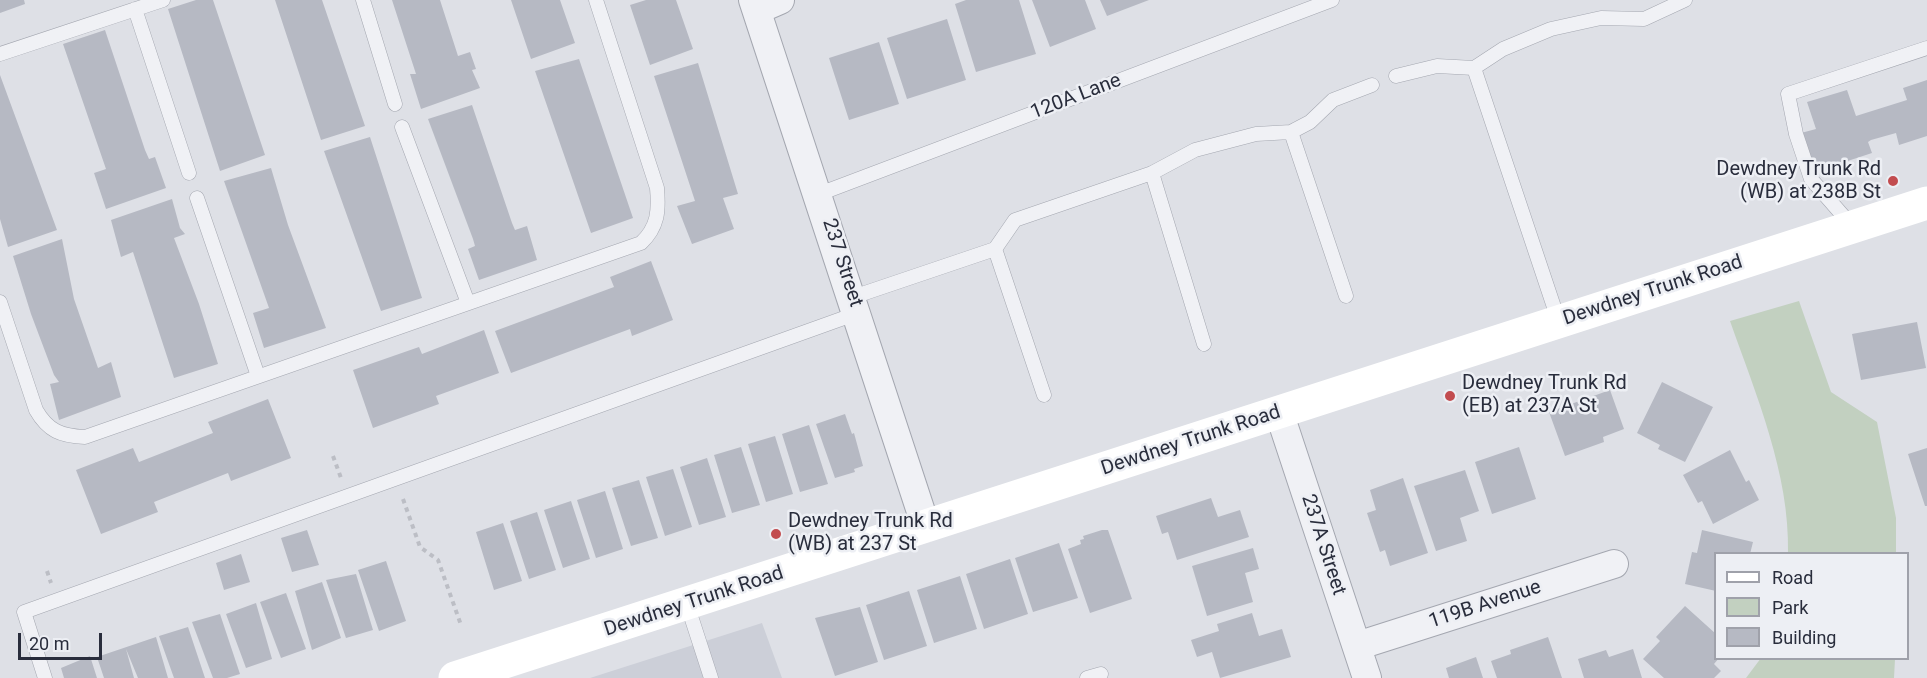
<!DOCTYPE html>
<html>
<head>
<meta charset="utf-8">
<style>
  body { margin:0 }
  #map { position:relative; width:1927px; height:678px; overflow:hidden; background:#dee0e6; font-family:Roboto,sans-serif }
  canvas { display:block }
  .legend { position:absolute; left:1714px; top:552px; width:195px; height:108px; box-sizing:border-box; background:#edeff4; border:2px solid #9fa1aa; margin:0; padding:8px 10px; list-style:none; font-size:18px; color:#292d3c }
  .legend li { display:flex; align-items:center; gap:12px; height:30px }
  .legend b { width:30px; border:2px solid #9fa1aa }
  .scale { position:absolute; left:18px; top:633px; width:84px; height:27px; box-sizing:border-box; border:3px solid #292d3c; border-top:0; padding-left:8px; font-size:18px; line-height:21px; white-space:nowrap; color:#292d3c; -webkit-text-stroke:4px #edeff4; paint-order:stroke }
</style>
</head>
<body>
<div id="map">
<canvas width="1927" height="678"></canvas>
<ul class="legend">
<li><b style="height:8px;background:#fff"></b>Road</li>
<li><b style="height:16px;background:#c2d0c0"></b>Park</li>
<li><b style="height:16px;background:#b6b9c3"></b>Building</li>
</ul>
<div class="scale">20 m</div>
</div>
<script>
const c = document.querySelector('canvas').getContext('2d');
c.lineJoin = 'round';
function fill(path, color) {
  c.fillStyle = color;
  c.fill(path, 'evenodd');
}
function strokePath(path, color, width, dash) {
  c.strokeStyle = color;
  c.lineWidth = width;
  c.lineCap = dash ? 'butt' : 'round';
  c.setLineDash(dash || []);
  c.stroke(path);
}
function drawText(font, color, halo, rows, align = 'center') {
  c.font = font + ' Roboto,sans-serif';
  c.lineWidth = 5;
  c.setLineDash([]);
  c.textBaseline = 'middle';
  c.strokeStyle = halo;
  c.fillStyle = color;
  for (const [text, x, y, turn = 0] of rows) {
    c.save();
    c.translate(x, y);
    c.rotate((+turn || 0) * Math.PI / 180);
    c.textAlign = isNaN(turn) ? turn : align;
    if (halo) c.strokeText(text, 0, 0);
    c.fillText(text, 0, 0);
    c.restore();
  }
}
const built = new Path2D(`
  M762,623L782,678H590Z`);
const green = new Path2D(`
  M1799,301L1831,392L1877,422L1896,518V553H1788C1790,474 1756,395 1730,321Z
  M1761,658L1895,659L1894,678H1746Z`);
const building = new Path2D(`
  M0,0H24L25,4L0,13Z
  M196,0H213L265,155L220,171L168,9Z
  M275,0H322L365,126L321,140Z
  M392,0H440L458,56L470,52L476,69L472,70L480,88L421,109L410,74H416Z
  M511,0H560L575,43L531,59Z
  M646,0H676L693,49L650,65L630,5Z
  M966,0H1019L1036,54L976,72L955,4Z
  M1032,0H1085L1096,29L1050,47Z
  M1100,0H1149L1107,16Z
  M947,19L966,80L907,99L887,38Z
  M105,30L145,150L149,159L155,157L166,188L106,209L94,173L106,169L63,44Z
  M879,42L899,104L849,120L829,58Z
  M579,59L633,218L591,233L535,71Z
  M698,63L738,194L723,198L734,229L692,244L677,206L695,201L654,76Z
  M0,75L57,230L8,247L0,219Z
  M1927,80V136L1899,145L1896,133L1871,140L1868,142L1872,153L1814,172L1801,133L1816,129L1807,102L1847,90L1856,116L1907,100L1903,88Z
  M472,105L512,223L515,230L527,226L537,260L479,280L468,249L475,246L473,239L428,119Z
  M370,137L422,298L381,311L324,151Z
  M271,168L288,225L326,328L264,348L253,313L269,308L224,181Z
  M172,199L180,228L185,234L174,238L199,304L218,364L174,378L133,252L121,257L111,220Z
  M62,239L74,299L98,368L111,362L121,397L59,420L50,384L59,382L54,375L31,314L13,256Z
  M651,261L673,320L632,336L630,329L511,373L495,331L614,287L610,277Z
  M1917,322L1926,368L1861,380L1852,334Z
  M484,330L499,373L436,396L439,404L373,428L353,370L419,347L422,354Z
  M1662,382L1713,407L1685,462L1658,449L1660,445L1637,433Z
  M1610,390L1624,429L1603,437L1604,442L1565,456L1549,412Z
  M268,399L291,458L231,481L228,473L154,502L158,512L101,534L76,470L133,448L139,462L213,433L208,422Z
  M845,414L852,434L854,433L863,466L854,469L855,472L835,478L816,424Z
  M809,425L828,484L800,492L782,434Z
  M775,436L793,494L766,502L748,444Z
  M741,447L760,505L732,513L714,455Z
  M1519,447L1536,499L1492,514L1475,462Z
  M1927,448V506H1925L1908,454Z
  M1730,450L1746,482L1749,480L1759,500L1713,524L1702,501L1698,503L1683,475Z
  M707,458L726,517L699,525L680,467Z
  M673,469L692,527L665,536L646,477Z
  M1465,470L1479,511L1460,518L1467,541L1436,551L1414,486Z
  M1403,478L1428,553L1390,566L1385,550L1380,552L1367,513L1376,510L1370,490Z
  M639,480L658,538L631,546L612,488Z
  M605,491L623,549L596,558L577,500Z
  M1211,498L1218,517L1240,510L1249,537L1177,560L1168,532L1162,534L1156,516Z
  M571,501L590,559L563,568L544,510Z
  M537,512L556,570L529,579L510,521Z
  M503,523L522,581L494,590L476,532Z
  M307,530L319,565L292,572L281,538Z
  M1102,530H1108L1132,599L1090,613L1068,549L1081,544L1080,540L1084,539L1083,536Z
  M1702,530L1753,542L1750,554H1716V591L1685,584L1692,552L1697,553Z
  M1059,543L1078,598L1033,612L1015,558Z
  M1253,548L1259,569L1245,573L1253,602L1207,616L1192,566Z
  M241,554L250,582L224,590L216,563Z
  M1010,559L1028,614L984,629L966,574Z
  M386,561L406,621L379,631L358,570Z
  M356,574L373,630L346,638L326,580Z
  M960,576L977,629L934,643L917,590Z
  M322,582L341,638L312,650L295,591Z
  M909,591L927,646L884,660L866,605Z
  M286,593L306,649L281,658L260,602Z
  M256,603L272,659L246,668L226,614Z
  M1685,606L1716,634V658H1719L1714,664L1721,671L1714,678H1664L1643,659L1660,641L1656,637Z
  M860,607L878,662L835,676L815,618Z
  M1252,613L1259,636L1282,629L1291,657L1220,678L1212,652L1197,657L1191,640L1219,631L1217,624Z
  M220,614L240,674L227,678H213L192,622Z
  M188,627L205,678H174L159,636Z
  M156,637L168,678H138L126,649L134,678H104L97,657Z
  M1548,637L1562,678H1497L1491,661L1511,654L1510,650Z
  M1633,649L1642,678H1584L1578,659L1606,650L1609,657Z
  M90,656L97,678H64L61,668Z
  M1476,657L1483,678H1449L1446,668Z`);
const path = new Path2D(`
  M333,456L341,478
  M403,499L420,547L438,560L461,625
  M47,571L51,583`);
const lane = new Path2D(`
  M363,0L395,104
  M135,9L189,173
  M0,54L163,0
  M1396,76L1437,66L1474,68
  M402,127L468,303
  M1291,132L1346,296
  M1152,173L1204,344
  M819,194L1332,0
  M197,198L258,376
  M1852,226L1811,179L1796,134L1788,94L1927,48
  M995,249L1044,395
  M853,297L995,249L1015,220L1152,173L1195,150L1256,134L1291,132L1310,122L1333,100L1372,85
  M0,302L36,410C48,431 61,436 85,437L641,243C658,227 659,211 657,188L596,0
  M1559,322L1474,68L1503,49L1551,29L1601,18L1644,19L1685,0
  M687,604L711,678
  M45,678L24,612L858,313
  M1087,678L1101,674`);
const street = new Path2D(`
  M753,0L926,527
  M757,10L780,0
  M1279,412L1367,678
  M1357,646L1614,564`);
const secondary = new Path2D(`
  M455,678L1927,203`);
const markers = [
  [1893,181,6,"#c24c4f"],
  [1450,396,6,"#c24c4f"],
  [776,534,6,"#c24c4f"]
];
const streetNames = [
  ["120A Lane",1076,97,-21],
  ["237 Street",842,263,72],
  ["Dewdney Trunk Road",1653,291,-18],
  ["Dewdney Trunk Road",1191,441,-18],
  ["237A Street",1323,545,72],
  ["Dewdney Trunk Road",694,602,-18],
  ["119B Avenue",1485,605,-18]
];
const poiNames = [
  ["Dewdney Trunk Rd",1881,170,"right"],
  ["(WB) at 238B St",1881,193,"right"],
  ["Dewdney Trunk Rd",1462,384],
  ["(EB) at 237A St",1462,407],
  ["Dewdney Trunk Rd",788,522],
  ["(WB) at 237 St",788,545]
];
fill(built, '#cccfd8');
fill(green, '#c2d0c0');
fill(building, '#b6b9c3');
strokePath(lane, '#a4a7b0', 15);
strokePath(street, '#a4a7b0', 30);
strokePath(path, '#bcbec5', 4, [4.5, 4.5]);
strokePath(lane, '#f0f1f5', 14);
strokePath(street, '#f0f1f5', 28);
strokePath(secondary, '#fff', 33);
for (const [x, y, r, color] of markers) {
  const dot = new Path2D();
  dot.arc(x, y, r, 0, 2 * Math.PI);
  c.fillStyle = color;
  c.fill(dot);
  strokePath(dot, '#edeff4', 2);
}
drawText('20px', '#292d3c', '#edeff4', streetNames);
drawText('20px', '#292d3c', '#edeff4', poiNames, 'left');
</script>
</body>
</html>
